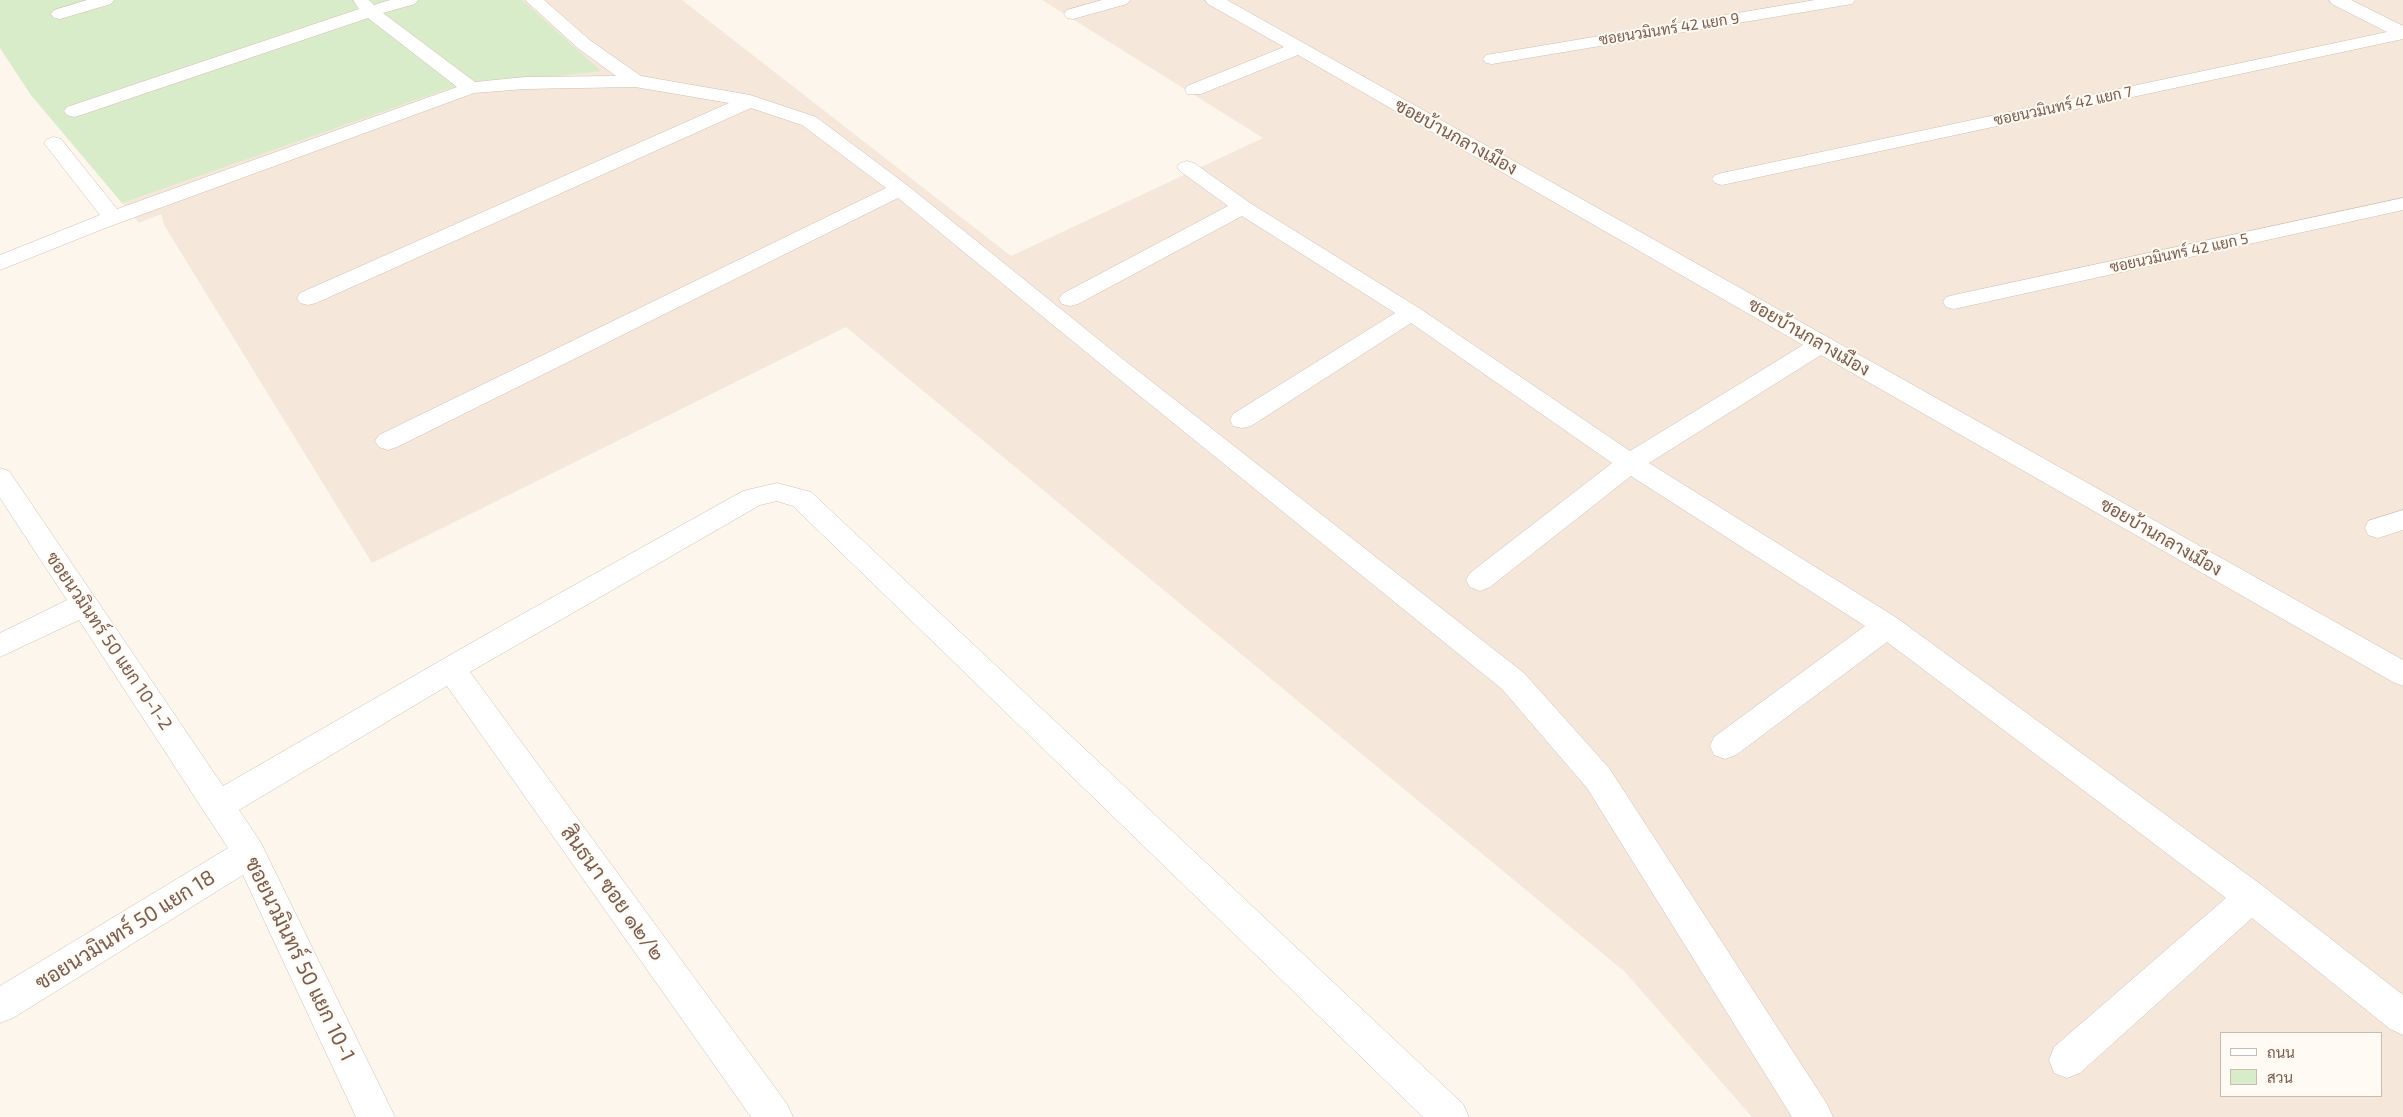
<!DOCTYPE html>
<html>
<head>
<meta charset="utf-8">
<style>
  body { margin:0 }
  #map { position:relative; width:2403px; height:1117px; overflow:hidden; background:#fdf6ec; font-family:"Exo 2",Sarabun,sans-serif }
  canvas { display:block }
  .legend { position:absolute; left:2220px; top:1032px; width:162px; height:65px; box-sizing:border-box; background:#fffaf3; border:1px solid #cabbb1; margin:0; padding:6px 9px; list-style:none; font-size:15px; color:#7a5c4d }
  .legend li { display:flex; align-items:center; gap:10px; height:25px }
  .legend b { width:25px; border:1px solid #cabbb1 }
</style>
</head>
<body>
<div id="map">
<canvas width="2403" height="1117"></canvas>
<ul class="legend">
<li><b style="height:6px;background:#fff"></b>ถนน</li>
<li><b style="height:14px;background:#d8ecc9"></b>สวน</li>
</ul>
</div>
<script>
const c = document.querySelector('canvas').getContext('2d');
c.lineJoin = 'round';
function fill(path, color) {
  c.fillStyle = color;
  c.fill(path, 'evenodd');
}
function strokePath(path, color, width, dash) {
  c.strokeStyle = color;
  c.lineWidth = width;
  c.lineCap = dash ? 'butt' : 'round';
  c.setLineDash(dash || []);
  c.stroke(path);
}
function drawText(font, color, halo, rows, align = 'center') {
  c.font = font + ' "Exo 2",Sarabun,sans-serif';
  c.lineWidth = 4;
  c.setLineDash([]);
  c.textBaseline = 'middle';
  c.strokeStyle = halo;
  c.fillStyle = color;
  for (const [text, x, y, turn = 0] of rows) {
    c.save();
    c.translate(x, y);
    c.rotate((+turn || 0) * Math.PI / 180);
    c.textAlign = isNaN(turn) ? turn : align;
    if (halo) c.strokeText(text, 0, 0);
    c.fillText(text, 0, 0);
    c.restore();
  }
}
const residential = new Path2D(`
  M52,0H682L1011,256L1263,138L1042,0H2403V1117H1752L1625,972L846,327L372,563L164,225L161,214L139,223L31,95L0,48ZM2222,1033H2382V1096H2222Z`);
const green = new Path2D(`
  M0,0H522L601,71L447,89L122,203L31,95L0,48Z`);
const minor = new Path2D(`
  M87,0H114L111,4L60,19L54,18L51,14L54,10Z
  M353,0H369L374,5L390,0H418L415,4L383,13L475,82L525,77L616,76L579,49L525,0H544L591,41L641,76L750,95L816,117L907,185L1119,356L1524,673L1609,768L1827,1104L1833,1117H1792L1587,788L1502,689L1103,366L898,198L397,447L388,450L379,447L375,441L379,435L886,188L802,125L751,108L316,303L308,305L300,303L297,298L300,293L729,103L635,87L525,89L474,93L108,227L0,270V255L100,215L47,147L44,143L47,139L54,137L61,139L117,209L457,87L368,18L81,115L74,117L67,115L64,111L67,107L359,9Z
  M1102,0H1130L1127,4L1073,19L1067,18L1064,14L1067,10Z
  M1205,0H1227L2403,660V686L2393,682L1821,355L1649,463L1897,618L2263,886L2403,995V1035L2390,1029L2252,918L2080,1073L2067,1078L2054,1073L2049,1060L2054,1047L2226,898L1887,642L1736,755L1725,759L1714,755L1710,746L1714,737L1865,626L1631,476L1490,587L1480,591L1470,587L1466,580L1470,573L1612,463L1411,323L1251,426L1242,428L1233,426L1230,420L1233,414L1395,313L1242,216L1078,304L1070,306L1062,304L1059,299L1062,294L1228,206L1180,171L1177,167L1180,163L1187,161L1194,163L1250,203L1419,308L1630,451L1803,345L1298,55L1201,94H1187L1185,90L1187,86L1284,47L1208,4Z
  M1815,0H1855L1852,4L1492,64L1486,63L1483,59L1486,55L1492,54Z
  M2329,0H2351L2403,26V39L1722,185L1715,183L1712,179L1715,175L1722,173L2387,32L2332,4Z
  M2403,198V210L1954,309L1946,307L1943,302L1946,297L1954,295Z
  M0,468L9,471L223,786L485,635L743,491L777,483L811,492L1463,1104L1469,1117H1423L793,506L777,501L760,505L470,672L787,1104L793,1117H751L447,686L239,810L261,843L395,1117H356L243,875L13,1018L0,1023V986L228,848L79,620L0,657V633L67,600L0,498Z
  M2403,510V530L2378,538L2368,535L2365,528L2368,521Z`);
const farStreetnames = [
  ["ซอยนวมินทร์ 42 แยก 9",1669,29,-9],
  ["ซอยนวมินทร์ 42 แยก 7",2063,106,-12],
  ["ซอยนวมินทร์ 42 แยก 5",2179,253,-12]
];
const streetNames = [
  ["ซอยบ้านกลางเมือง",1456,137,29],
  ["ซอยบ้านกลางเมือง",1809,337,30],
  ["ซอยบ้านกลางเมือง",2161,537,30],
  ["ซอยนวมินทร์ 50 แยก 10-1-2",109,641,56]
];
const nearStreetnames = [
  ["สินธนา ซอย ๑๒/๒",613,893,54],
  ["ซอยนวมินทร์ 50 แยก 18",125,930,-32],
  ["ซอยนวมินทร์ 50 แยก 10-1",300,959,64]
];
fill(residential, '#f5e8da');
fill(green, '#d8ecc9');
strokePath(minor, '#d1beb0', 1);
fill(minor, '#fff');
drawText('15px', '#7a5c4d', '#fffaf3', farStreetnames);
drawText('18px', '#7a5c4d', '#fffaf3', streetNames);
drawText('21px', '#7a5c4d', '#fffaf3', nearStreetnames);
</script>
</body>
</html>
